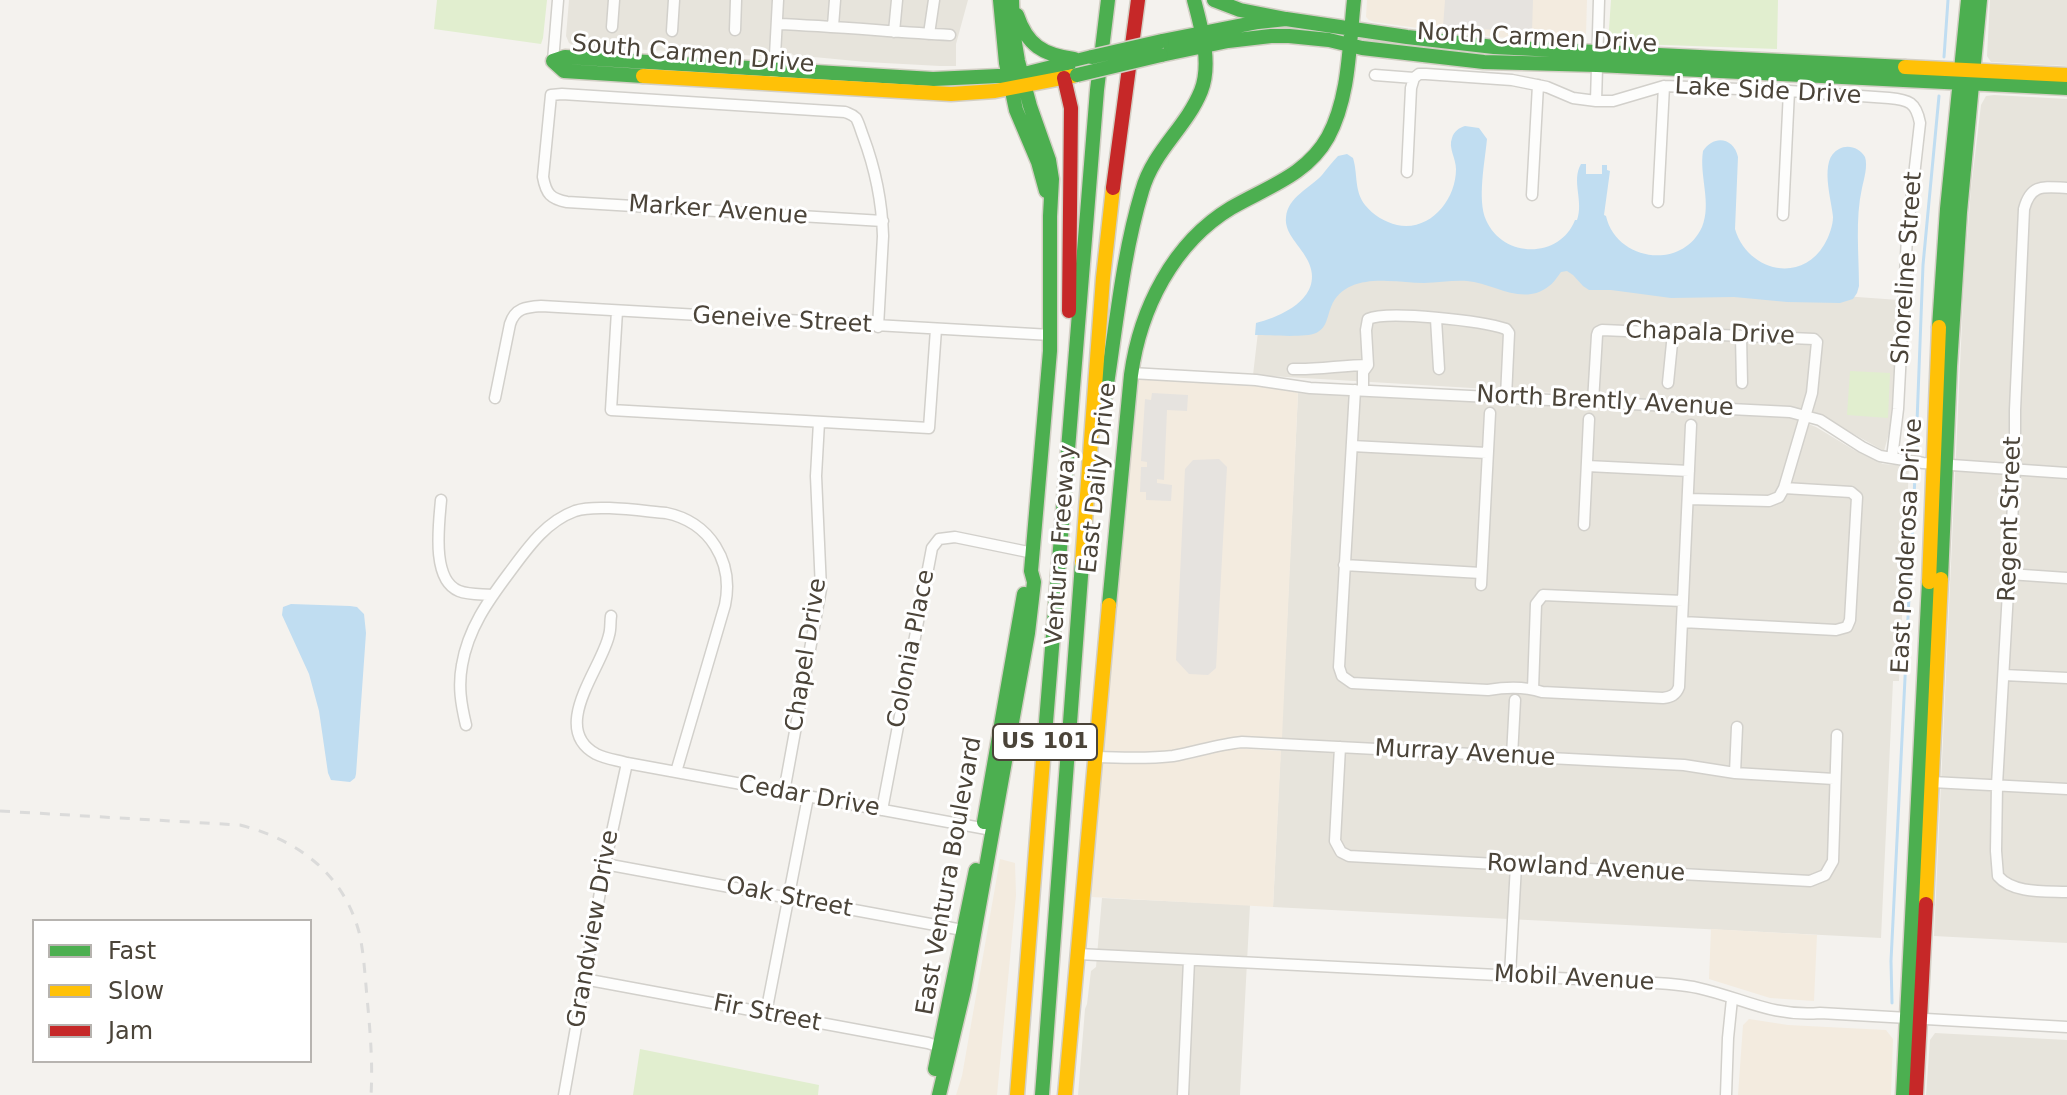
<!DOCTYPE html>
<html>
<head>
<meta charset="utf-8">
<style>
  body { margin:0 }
  #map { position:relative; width:2067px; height:1095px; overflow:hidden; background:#f4f2ee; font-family:"DejaVu Sans",sans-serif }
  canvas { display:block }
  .legend { position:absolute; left:32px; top:919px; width:280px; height:144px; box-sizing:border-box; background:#fff; border:2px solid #b7b4b0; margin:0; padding:10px 14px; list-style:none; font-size:24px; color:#4b4439 }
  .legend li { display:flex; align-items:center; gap:16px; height:40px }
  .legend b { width:40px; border:2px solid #b7b4b0 }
</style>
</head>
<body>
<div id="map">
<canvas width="2067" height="1095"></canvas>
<ul class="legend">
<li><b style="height:10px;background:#4caf50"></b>Fast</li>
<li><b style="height:10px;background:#ffc107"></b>Slow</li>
<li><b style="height:10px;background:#c62828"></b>Jam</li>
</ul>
</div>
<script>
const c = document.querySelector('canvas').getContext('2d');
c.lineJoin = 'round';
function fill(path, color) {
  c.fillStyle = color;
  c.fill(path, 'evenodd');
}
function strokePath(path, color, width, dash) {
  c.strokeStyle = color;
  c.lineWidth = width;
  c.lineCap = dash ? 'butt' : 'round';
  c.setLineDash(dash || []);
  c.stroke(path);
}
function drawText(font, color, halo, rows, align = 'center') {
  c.font = font + ' "DejaVu Sans",sans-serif';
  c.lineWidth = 6;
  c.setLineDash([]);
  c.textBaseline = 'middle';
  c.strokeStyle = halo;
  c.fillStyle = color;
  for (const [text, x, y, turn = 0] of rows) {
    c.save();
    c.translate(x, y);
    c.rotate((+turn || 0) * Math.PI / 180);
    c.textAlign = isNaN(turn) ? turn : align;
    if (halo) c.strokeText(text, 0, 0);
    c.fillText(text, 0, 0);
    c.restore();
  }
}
const residential = new Path2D(`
  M569,0H968L956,44V66H940L866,62L793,55L791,53H765L760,56L574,46L569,43L566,36Z
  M1990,0H2067V66L1991,62L1987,56Z
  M1994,95L2067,99V943L1934,936L1964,278L1971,189L1981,105L1986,96Z
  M1565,269L1857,297L1899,300L1894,415L1884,451L1816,413L1776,406L1253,375L1258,332L1330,300L1356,274Z
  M1298,393L1791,417L1816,427L1854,450L1883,464L1909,466L1899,681H1893L1881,938L1273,907Z
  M1102,898L1250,905L1240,1095H1078L1085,1009L1087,1004L1091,971L1096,967Z
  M1935,1033L2067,1040V1095H1926L1930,1040Z`);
const commercial = new Path2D(`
  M1367,0H1587L1586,34L1583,39L1577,43H1558L1447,32L1374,22L1369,20L1366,17Z
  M1136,378L1267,386L1298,393L1282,738L1221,739L1170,752L1131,754L1101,751Z
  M1232,748L1281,751L1273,907L1092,897V832L1100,759L1155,764L1191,759Z
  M1000,859L1015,863L1016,895L997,1095H956L962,1076Z
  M1711,929L1817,935L1814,1001L1770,998L1709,979Z
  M1749,1019L1788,1025L1886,1030L1893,1039L1891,1095H1738L1743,1025Z`);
const green = new Path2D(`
  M437,0H547L543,38L541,44L434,29Z
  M1611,0H1778L1777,49L1608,43Z
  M1850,371L1890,373L1888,418L1847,415Z
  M640,1049L819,1085L818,1095H633Z`);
const parking = new Path2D(`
  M1445,0H1533L1532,32L1443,27Z
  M1152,393L1188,395L1187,411L1167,410L1164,480L1157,479V483L1172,485L1171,501L1146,500V492H1140L1141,467H1147V462L1141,461L1145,399L1151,400Z
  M1219,459L1227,467L1216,668L1208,675L1189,674L1176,660L1185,469L1193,460Z`);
const water = new Path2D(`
  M1465,126L1479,128L1487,139C1485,161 1477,200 1486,220C1503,259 1560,259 1575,220H1577C1584,201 1571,181 1581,164H1586V174H1602V165H1607V170L1610,171L1604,215L1606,216C1616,261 1682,271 1702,227C1712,203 1699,176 1703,151C1714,134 1734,138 1738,157L1735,229C1747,270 1800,285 1824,245C1829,237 1833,225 1833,217C1832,201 1818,159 1839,149C1848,144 1860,148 1865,157C1868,166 1864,179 1862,188C1855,219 1859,254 1859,286L1857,293L1853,299L1840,303L1787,302L1734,297L1671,298L1611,290H1589L1583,286L1573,275L1567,271L1561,272C1557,277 1554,283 1549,286C1523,307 1494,283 1467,281C1453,280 1438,283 1424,283C1412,283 1400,281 1387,281C1365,280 1340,284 1331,307C1327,317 1327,328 1316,333C1305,338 1269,335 1255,335L1256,323C1284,316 1325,296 1308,261C1301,246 1284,234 1286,217C1288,197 1310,188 1322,175C1327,169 1332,162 1338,156L1347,154L1353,158C1358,174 1354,191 1365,205C1373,215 1385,222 1397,225C1430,232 1456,200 1456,169C1456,158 1448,148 1452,138C1454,131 1459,128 1465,126Z
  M291,604L350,606L357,607L364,614L366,633L356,774L355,778L350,782L331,780L328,773L319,711L309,674L282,615L283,607Z`);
const stream = new Path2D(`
  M1944,57L1948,0
  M1916,448L1923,265L1939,96
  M1892,1003L1891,961L1915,476`);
const street = new Path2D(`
  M777,24C835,26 892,32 950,35
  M833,26L835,0
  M612,27L614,0
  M735,30L736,0
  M672,31L674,0
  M894,32L897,0
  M929,34L934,0
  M553,61L558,0
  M774,74L778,0
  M1375,75L1414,78L1419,74H1426L1512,80L1547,87L1573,98L1596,101H1613L1664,86L1789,91L1889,98C1909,100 1916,102 1920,123L1907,237L1898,409L1892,458
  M1596,101L1599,0
  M1407,172L1411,88L1414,78
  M2067,188C2044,187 2031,183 2024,209L2015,410V469L1997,785L1996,851L1998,876C2013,894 2046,891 2067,892
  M1532,195L1538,85
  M1658,202L1664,86
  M1783,215L1789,91
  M617,311L611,410L929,428L936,329
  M1436,319L1439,369
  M878,327L883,236C882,201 875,168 863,136C861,131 859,123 856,118C852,114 850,114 845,112L562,94L551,95L543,177C546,194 551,199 567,202L883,221
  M1741,336L1742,383
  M1293,369C1318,370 1343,365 1368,365
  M1131,373L1256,380L1310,388L1790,412L1820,420L1862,447L1880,456L1892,458L1923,463L2067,473
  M1668,383L1673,333
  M1355,390L1339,667L1342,676L1352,683L1488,690C1506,687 1524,686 1542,692L1663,698C1671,697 1676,695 1679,687L1691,425
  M1363,390V372L1368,365L1366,330L1368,319C1388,310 1483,321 1506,329L1509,333L1506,397
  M495,398L510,324C515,308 526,307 541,306L1051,335
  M1593,402L1597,335L1598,332L1602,330L1814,339L1817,342L1812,393L1784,488L1779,497L1769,501L1688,499
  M1352,446L1487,453
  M1587,466L1689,471
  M441,500C439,524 431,580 459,591C469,595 481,594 492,595
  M1584,525L1589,419
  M1344,565L1481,573
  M2009,574L2067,578
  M1481,585L1490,413
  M611,616C610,622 611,629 609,635C602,668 549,728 596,754C606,759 617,760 627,763L992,830
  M1682,622L1836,630L1847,627L1850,620L1857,497L1851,492L1784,488
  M2004,675L2067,678
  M1533,689L1536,604L1543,595L1683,601
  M466,725C461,704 458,686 462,665C468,629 488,601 509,573C527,549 545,522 575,511C596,504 642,511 666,513C710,522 734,562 725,605L676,772
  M1340,747L1335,841L1341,852L1349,856L1810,881L1825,875L1833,861L1837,735
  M1512,756L1515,700
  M1096,757C1121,758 1148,759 1173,756C1196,752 1219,744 1242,742L1684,765L1735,773L1834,779
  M1735,773L1737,727
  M1932,782L2067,789
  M784,792L821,589L816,476L819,422
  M882,810L932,548L939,539L955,537L1033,553
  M605,864L968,931
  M1078,954L1617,981C1644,983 1672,982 1698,988C1743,998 1771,1017 1820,1013L2067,1027
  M1510,975L1516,865
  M584,979L928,1043L943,1048
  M766,1013L808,797
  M564,1095L605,864L627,763
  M1183,1095L1189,960
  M1726,1095L1728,1038L1732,999`);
const fast = new Path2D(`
  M1000,0L1006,63L1016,110L1038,162L1046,191
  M1214,0L1240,10L1286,19
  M1017,15C1027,45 1043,55 1074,59
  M1162,41L1258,22L1286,19L1407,37L1494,47L1905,67
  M1161,55L1228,41L1271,36H1289L1329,40L1362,48L1484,62L1597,65L2067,88
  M643,76L564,71L553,61L565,57L933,79L1020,75L1092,57
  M1939,327L1947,209L1968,0
  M1105,397C1116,329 1122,257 1142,191C1153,151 1186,128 1201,91C1212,63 1201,27 1194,0
  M1941,579L1950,366L1960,212L1980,0
  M1109,605L1131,375C1140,309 1173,243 1231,208C1267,187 1307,175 1328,137C1350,96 1349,45 1354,0
  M1044,747L1097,90L1108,0
  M984,822L1024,594
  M935,1069L976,870
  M939,1095L964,990L1028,633L1034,582L1031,571L1050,351V216L1052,179L1049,160L1030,106L1018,61L1013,31L1012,0
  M1042,1095L1082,563
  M1903,1095L1929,582`);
const slow = new Path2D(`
  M1905,67L2067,75
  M643,76L951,94L995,91L1073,76
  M1082,563L1103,278L1113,188
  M1929,582L1939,327
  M1926,904L1941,579
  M1017,1095L1044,747
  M1065,1095L1109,605`);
const jam = new Path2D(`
  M1064,78L1071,108L1069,311
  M1113,188L1138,0
  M1916,1095L1926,904`);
const rail = new Path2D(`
  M0,811L240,825C298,840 345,874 360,936C364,956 365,976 367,997C370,1030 373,1062 371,1095`);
const fastBridge = new Path2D(`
  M1092,57L1162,41
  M1077,75L1161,55`);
const shields = [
  [1045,742,104]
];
const shieldNames = [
  ["US 101",1045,742]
];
const streetNames = [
  ["North Carmen Drive",1537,39,3],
  ["South Carmen Drive",693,55,5],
  ["Lake Side Drive",1768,92,3],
  ["Marker Avenue",718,211,4],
  ["Shoreline Street",1908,268,-86],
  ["Geneive Street",782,321,3],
  ["Chapala Drive",1710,334,2],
  ["North Brently Avenue",1605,402,3],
  ["East Daily Drive",1099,478,-84],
  ["Regent Street",2011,519,-88],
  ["Ventura Freeway",1062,545,-86],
  ["East Ponderosa Drive",1908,546,-87],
  ["Colonia Place",912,649,-79],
  ["Chapel Drive",807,655,-81],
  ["Murray Avenue",1465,754,3],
  ["Cedar Drive",809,797,10],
  ["Rowland Avenue",1586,869,3],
  ["East Ventura Boulevard",950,876,-80],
  ["Oak Street",789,898,11],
  ["Grandview Drive",594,929,-80],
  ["Mobil Avenue",1574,979,3],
  ["Fir Street",767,1014,11]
];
fill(residential, '#e7e4dc');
fill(commercial, '#f3ebdf');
fill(green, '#e1eecf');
fill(parking, '#e6e3df');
fill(water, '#c0ddf1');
strokePath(stream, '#c0ddf1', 3);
strokePath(street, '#d2d0cb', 13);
strokePath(fast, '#d3cfc5', 17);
strokePath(slow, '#d3cfc5', 17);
strokePath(jam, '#d3cfc5', 17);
strokePath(street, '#fdfdfc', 10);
strokePath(fast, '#4caf50', 14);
strokePath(slow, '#ffc107', 14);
strokePath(jam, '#c62828', 14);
strokePath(rail, '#dbdbda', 3, [10, 10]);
strokePath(fastBridge, '#d3cfc5', 17, []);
strokePath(fastBridge, '#4caf50', 14);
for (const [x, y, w] of shields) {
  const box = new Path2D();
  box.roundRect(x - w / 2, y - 18, w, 36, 6);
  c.fillStyle = '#fff';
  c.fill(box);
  strokePath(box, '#4b4439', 2);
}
drawText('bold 22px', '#4b4439', null, shieldNames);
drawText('24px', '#4b4439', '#fff', streetNames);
</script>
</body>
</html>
